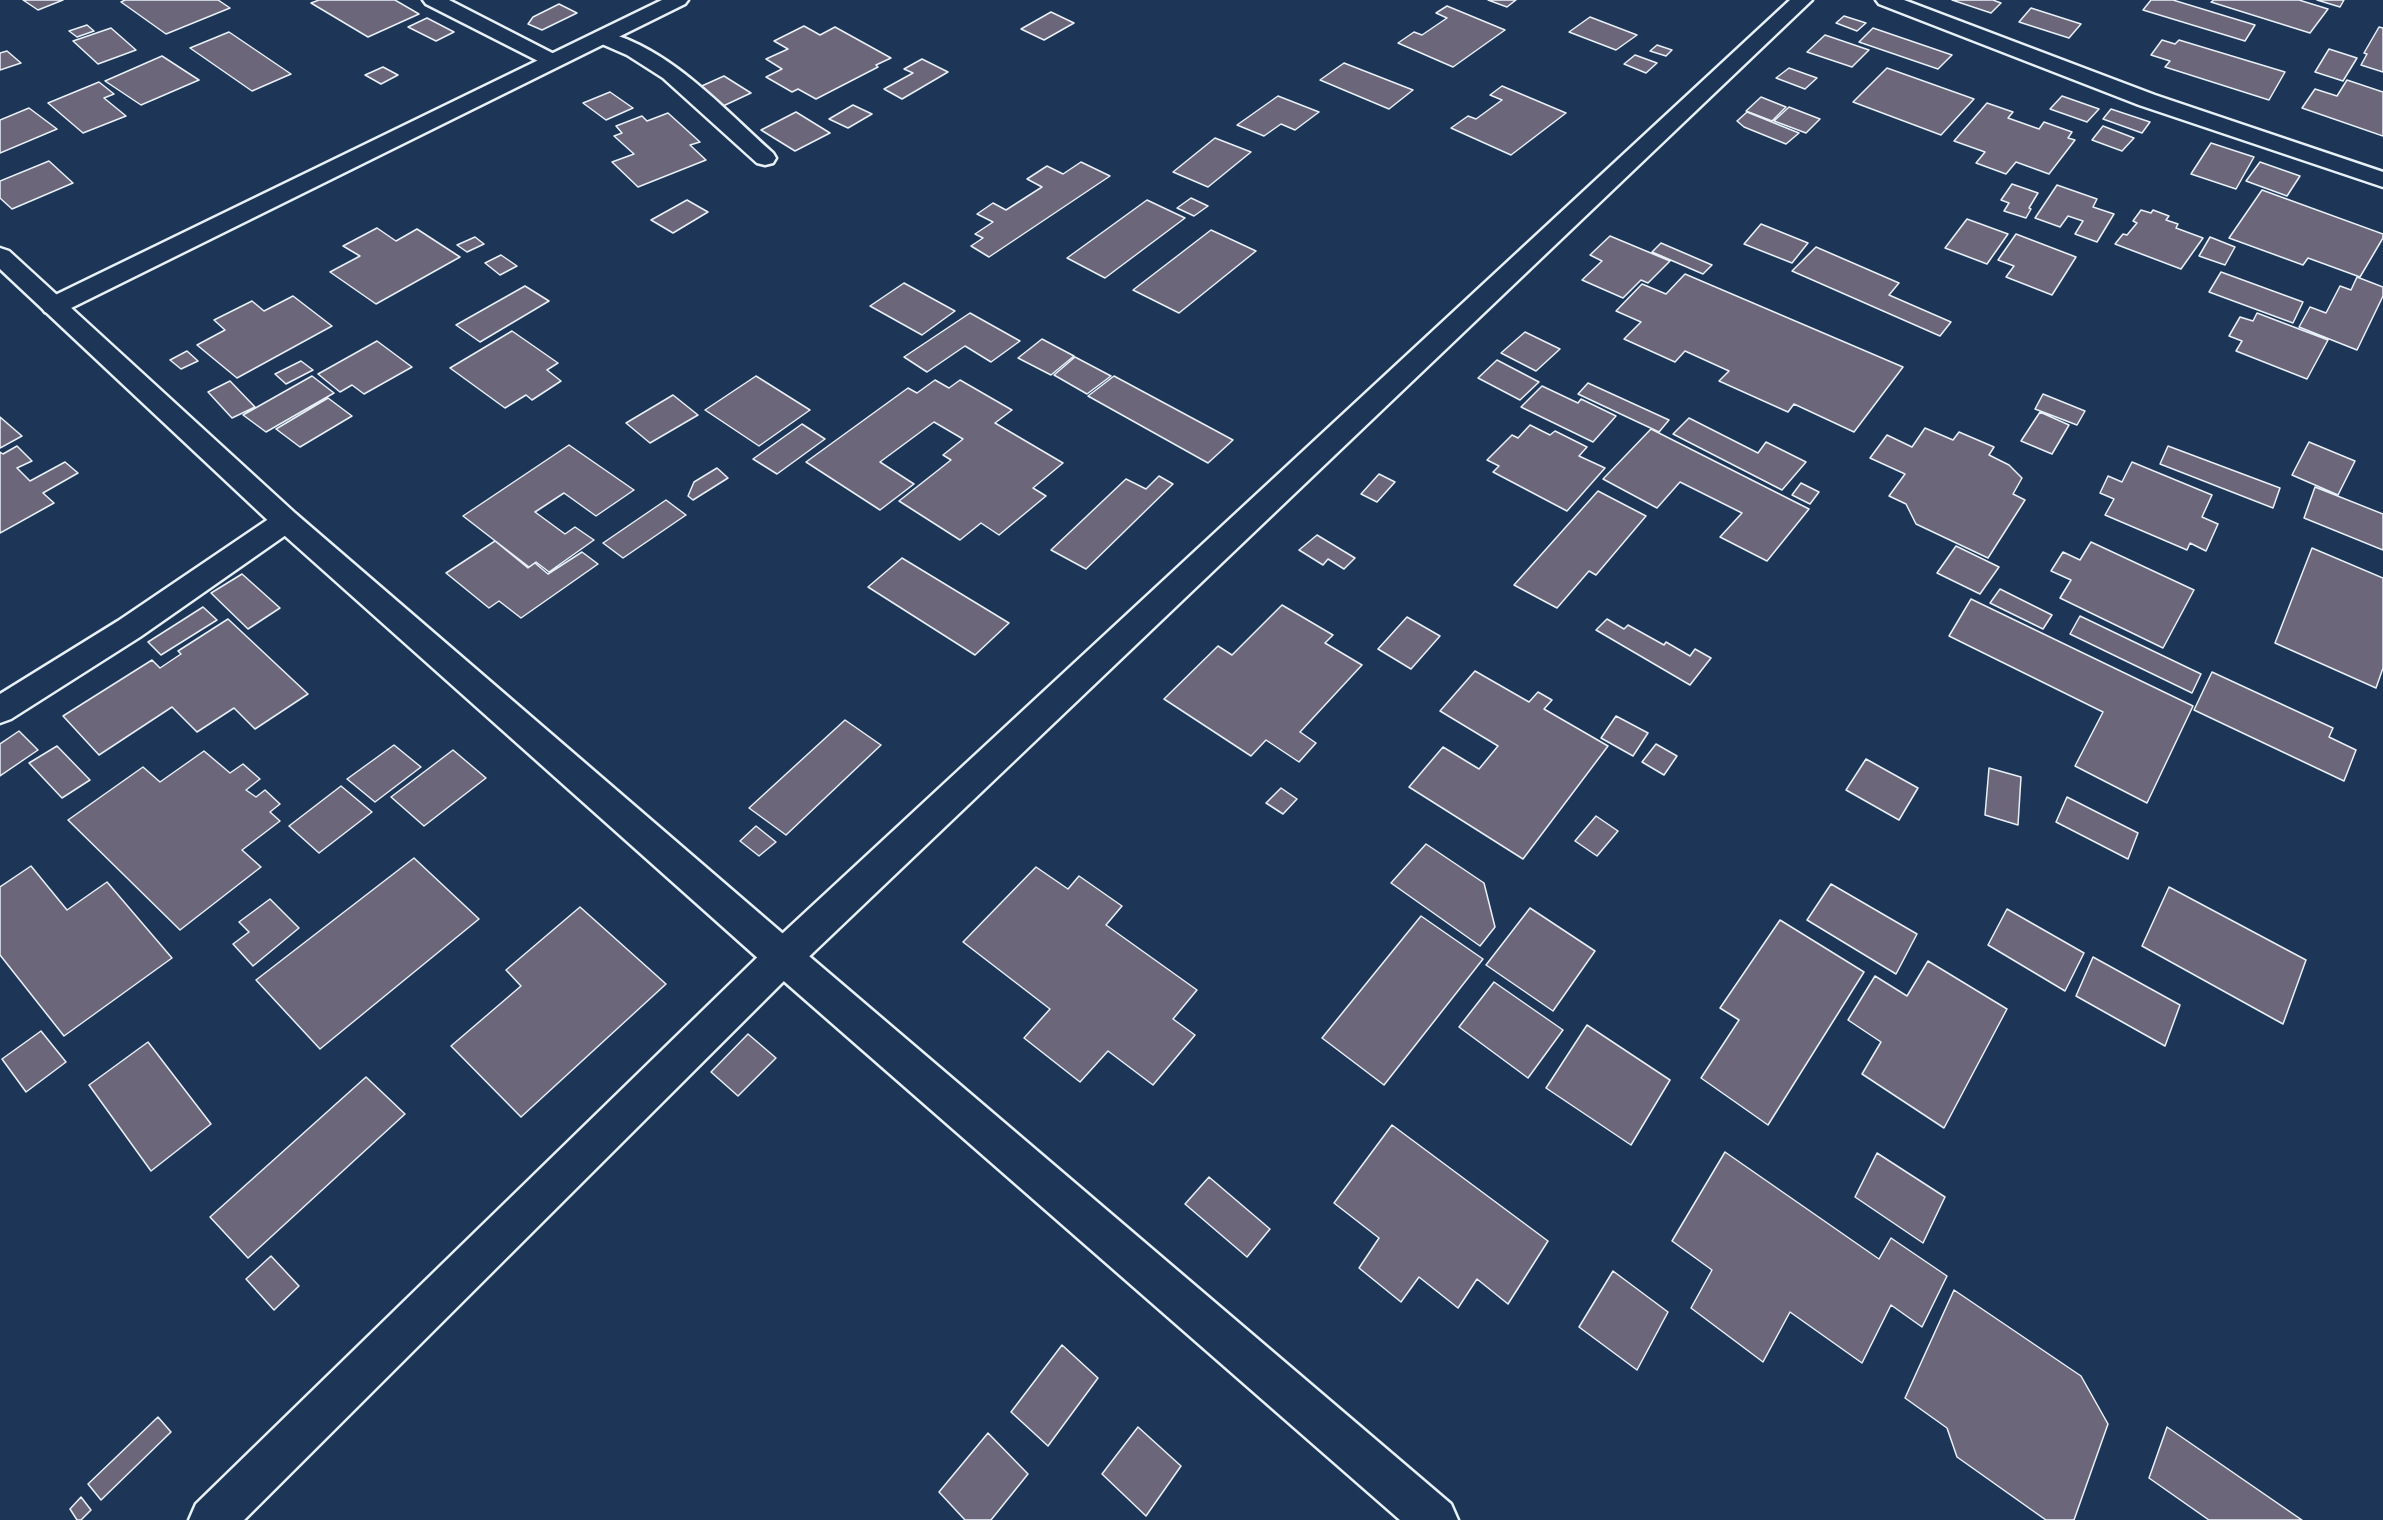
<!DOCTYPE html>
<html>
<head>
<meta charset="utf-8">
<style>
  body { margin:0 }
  canvas { display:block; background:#1d3557 }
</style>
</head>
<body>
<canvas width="2383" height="1520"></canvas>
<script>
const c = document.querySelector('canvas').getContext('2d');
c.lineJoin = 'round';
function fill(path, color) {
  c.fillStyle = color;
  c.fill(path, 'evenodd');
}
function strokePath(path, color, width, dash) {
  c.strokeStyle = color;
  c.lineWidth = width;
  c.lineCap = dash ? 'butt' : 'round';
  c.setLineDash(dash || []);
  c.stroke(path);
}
const building = new Path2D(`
  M23,0H63L38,10Z
  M125,0H218L230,8L166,34L121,2Z
  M319,0H395L419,14L368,37L311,3Z
  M1488,0H1516L1507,7Z
  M1952,0H1993L2001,3L1991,13Z
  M2151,0H2173L2255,25L2245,41L2143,10Z
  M2214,0H2299L2328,9L2310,33L2211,2Z
  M2317,0H2344L2340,7Z
  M559,4L577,13L542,30L528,24L533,17Z
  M1447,6L1505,30L1453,67L1398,43L1414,32L1422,35L1447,18L1436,13Z
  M2031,8L2081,24L2069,38L2019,22Z
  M1051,12L1074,23L1044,40L1021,29Z
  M1844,16L1866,23L1857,31L1836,23Z
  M1590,17L1637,35L1616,50L1569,32Z
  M427,18L454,32L436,41L408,27Z
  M87,25L94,31L77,37L69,31Z
  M804,26L820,35L835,27L891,58L876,65L878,67L816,99L798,89L792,92L766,77L782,69L766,59L788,49L774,41Z
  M2379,27L2383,28V72L2361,65L2367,54L2364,53Z
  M111,28L136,50L98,64L73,41Z
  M1873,28L1952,55L1938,69L1859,42Z
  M229,32L291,74L252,91L190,48Z
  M1825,35L1869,50L1852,67L1807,52Z
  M2162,40L2175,44L2179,40L2285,72L2269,100L2165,67L2170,61L2151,55Z
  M1657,45L1672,50L1666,56L1650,51Z
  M2329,49L2357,58L2343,81L2315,72Z
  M7,51L21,63L0,70V53Z
  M1635,55L1657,63L1646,73L1624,64Z
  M162,56L199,80L141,105L105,81Z
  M922,59L948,72L902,99L884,89L913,73L904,69Z
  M1344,63L1413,90L1389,109L1320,80Z
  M383,67L398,75L381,84L365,75Z
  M1789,68L1817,78L1805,89L1776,78Z
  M1887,68L1974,99L1941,135L1853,102Z
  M724,76L751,93L721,107L695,89Z
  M2347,80L2383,92V136L2302,108L2315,89L2337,96Z
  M99,82L114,94L104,98L126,116L83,133L48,103Z
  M1502,86L1566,113L1511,155L1451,128L1468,116L1476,119L1502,100L1490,95Z
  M610,92L633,108L606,120L583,103Z
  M1278,96L1319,112L1295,130L1281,124L1264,136L1237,125Z
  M2062,96L2099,109L2087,122L2050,109Z
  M1761,97L1786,107L1772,121L1746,111Z
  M1987,103L2013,112L2008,118L2039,129L2044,122L2072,132L2068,138L2075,140L2049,174L2016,162L2006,174L1976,163L1985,152L1954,141Z
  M853,105L872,114L848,128L829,119Z
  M1789,107L1820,119L1806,133L1774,121Z
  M29,108L57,129L0,153V120Z
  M2111,109L2150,122L2142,133L2103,119Z
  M796,112L830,133L795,151L761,130Z
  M1747,112L1799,133L1786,144L1744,127L1737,121Z
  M668,113L700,142L690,145L706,160L638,187L612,162L634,154L614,136L622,133L616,126L642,116L647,121Z
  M2103,126L2134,138L2122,151L2092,140Z
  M1215,138L1251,152L1208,187L1173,172Z
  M2211,143L2254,157L2236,189L2191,174Z
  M49,161L73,183L12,209L0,198V181Z
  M1081,162L1110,176L989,257L971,246L983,238L975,234L993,222L977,214L993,203L1006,210L1042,187L1027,179L1047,166L1063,174Z
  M2260,162L2300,176L2287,196L2246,181Z
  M2012,184L2038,193L2029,208L2031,209L2026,218L2004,211L2009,203L2001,200Z
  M2057,185L2097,199L2093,207L2114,214L2097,242L2075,234L2083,221L2068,216L2060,227L2035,218Z
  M2262,190L2383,234V238L2360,277L2308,258L2303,265L2229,238Z
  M1191,198L1208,206L1194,216L1177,208Z
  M687,200L708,212L673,233L651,220Z
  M1147,200L1185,218L1105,278L1067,258Z
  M2141,210L2151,213L2153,210L2169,216L2166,220L2178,224L2176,228L2203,238L2181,269L2115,244L2123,234L2127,235L2137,223L2133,221Z
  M1967,219L2008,234L1987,264L1945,248Z
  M1761,224L1808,243L1792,263L1744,244Z
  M377,228L396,241L417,229L460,257L376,304L330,272L360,256L343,246Z
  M1211,230L1256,251L1179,313L1133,290Z
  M2016,234L2076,257L2052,295L2006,277L2014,266L1998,260Z
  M1610,236L1670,261L1648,283L1641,280L1623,298L1582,280L1602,261L1590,255Z
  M475,237L484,244L467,252L457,245Z
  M2210,237L2235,247L2225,265L2199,256Z
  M1661,243L1712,265L1703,274L1652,252Z
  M1816,247L1899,283L1889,295L1951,322L1940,336L1792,271Z
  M501,255L517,266L500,275L485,263Z
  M2221,272L2303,302L2293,323L2209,292Z
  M1685,274L1903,367L1854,432L1794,404L1788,412L1719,381L1729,371L1685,351L1675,362L1624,339L1641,322L1616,311L1642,284L1666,294Z
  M2357,277L2383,287V296L2357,350L2299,327L2310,307L2326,313L2340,286L2351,290Z
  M904,283L955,311L922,335L870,306Z
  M525,286L549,301L480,342L456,325Z
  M293,296L332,326L237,378L197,345L225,330L214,320L252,301L264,311Z
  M970,313L1020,341L991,362L965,346L927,372L904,357Z
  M2257,313L2328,340L2307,379L2236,351L2242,341L2229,336L2240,317L2253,321Z
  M512,331L558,363L547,370L561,381L532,400L526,395L505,408L450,368Z
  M1525,332L1560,349L1536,371L1501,353Z
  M1042,339L1074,356L1051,375L1018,358Z
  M377,341L412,367L364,394L352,385L340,392L318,374Z
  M187,351L198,361L181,369L170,360Z
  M1075,357L1111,376L1087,394L1054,375Z
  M1497,360L1539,382L1520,400L1478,378Z
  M301,361L313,370L286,384L275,374Z
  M312,376L334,393L266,432L243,415Z
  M756,376L810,410L759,446L705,410Z
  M1114,376L1233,440L1208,463L1088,396Z
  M935,380L949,388L960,380L1012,410L995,423L1063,463L1033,488L1046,496L999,535L981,523L960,540L899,501L951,460L943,455L963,439L934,422L880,462L914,484L880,510L806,462L908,388L917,393Z
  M230,381L255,407L232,418L208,392Z
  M1588,383L1669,420L1659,432L1578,394Z
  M1542,386L1578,403L1581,399L1616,416L1593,442L1521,407Z
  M2043,394L2085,411L2077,425L2035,409Z
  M673,395L698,415L650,443L626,423Z
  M328,398L352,416L300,447L276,429Z
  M2040,412L2069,425L2052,454L2021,441Z
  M0,417L22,436L0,448Z
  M1689,418L1758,453L1766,442L1806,462L1782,490L1673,434Z
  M802,424L825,439L777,474L753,459Z
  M1530,425L1550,435L1555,431L1587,447L1579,456L1605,468L1567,511L1493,472L1499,466L1487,460L1512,435L1518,438Z
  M1925,428L1953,440L1959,432L1994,447L1989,455L2009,465L2022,478L2013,494L2025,500L1988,558L1916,524L1906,504L1889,496L1905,474L1870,458L1887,435L1912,447Z
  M1651,429L1809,509L1767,561L1720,537L1742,513L1680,482L1657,508L1603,479Z
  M2309,442L2355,461L2338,495L2292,475Z
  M569,445L634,490L596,516L564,493L535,512L565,534L575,527L594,540L549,572L536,562L529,567L463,516Z
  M17,446L32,461L17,468L30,481L65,462L78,473L43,493L54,503L0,533V452L3,454Z
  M2168,446L2280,488L2273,508L2160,464Z
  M2132,462L2212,495L2202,517L2218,524L2206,551L2190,543L2187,550L2105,515L2114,499L2100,493L2108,476L2122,482Z
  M717,468L728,478L693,500L688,496L694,482Z
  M1379,474L1395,482L1377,502L1361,494Z
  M1159,476L1173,484L1086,569L1051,550L1126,479L1146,489Z
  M1801,483L1819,492L1810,504L1792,495Z
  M2315,487L2383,514V550L2304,518Z
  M1598,491L1646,516L1596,575L1589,571L1557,608L1514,585Z
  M666,500L686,515L623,558L603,543Z
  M1317,535L1355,558L1344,569L1328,559L1323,565L1299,550Z
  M495,541L528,568L535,563L548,574L582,552L598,564L521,618L499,601L489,608L446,573Z
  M2091,542L2194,590L2163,648L2060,598L2071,580L2051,571L2063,552L2080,560Z
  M1956,546L1999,567L1980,594L1937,573Z
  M2312,548L2383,578V668L2376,688L2275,643Z
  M902,558L1009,623L975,655L868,587Z
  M242,574L280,608L248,629L211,593Z
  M2000,589L2052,615L2043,629L1990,603Z
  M1971,599L2193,706L2147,803L2075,766L2103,712L1949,636Z
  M1282,605L1333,635L1325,643L1362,665L1300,732L1316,743L1299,762L1266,740L1251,756L1164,699L1218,646L1232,655Z
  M203,607L217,620L161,655L148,642Z
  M2080,616L2201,674L2192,693L2070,634Z
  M1407,617L1440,636L1411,669L1378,649Z
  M228,619L308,694L255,729L234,708L197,732L172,707L99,755L63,716L152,660L160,668L181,654L178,651Z
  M1607,619L1624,629L1628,625L1664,645L1666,642L1690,656L1695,649L1711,658L1690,685L1596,630Z
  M1475,671L1529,702L1538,692L1552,700L1544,709L1608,746L1523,859L1409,787L1443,747L1479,769L1498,746L1440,711Z
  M2212,672L2333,728L2329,737L2356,750L2344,781L2194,710Z
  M1616,716L1648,733L1633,756L1601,738Z
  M845,720L881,745L786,835L749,808Z
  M19,731L38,750L0,776V744Z
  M1656,744L1677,756L1664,775L1642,762Z
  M394,745L421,767L375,802L347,779Z
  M57,746L90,780L62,798L29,763Z
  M453,750L486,778L424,826L391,797Z
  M204,751L230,773L243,764L260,779L246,790L256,797L265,790L280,804L270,812L280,821L242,850L261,867L180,930L68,820L143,767L160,782Z
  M1866,759L1918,788L1899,820L1846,790Z
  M1989,768L2021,777L2018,825L1985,815Z
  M341,786L372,812L319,853L289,826Z
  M1281,788L1297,799L1283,814L1266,803Z
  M2067,797L2138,833L2128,859L2056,822Z
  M1596,816L1618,831L1597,856L1575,841Z
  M756,826L776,842L759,856L740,841Z
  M1426,844L1484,883L1495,927L1480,946L1391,883Z
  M414,858L479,919L320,1049L256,980Z
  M31,866L67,910L107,882L172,958L64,1036L0,955V887Z
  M1036,867L1068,889L1079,876L1122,906L1106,925L1197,990L1173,1019L1195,1035L1153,1085L1108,1051L1080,1082L1024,1038L1050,1009L963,942Z
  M1831,884L1917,934L1896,974L1807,920Z
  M2169,887L2306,960L2283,1024L2142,946Z
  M270,899L299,928L253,966L233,944L249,932L239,922Z
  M580,907L666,984L521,1117L451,1046L521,986L506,970Z
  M1530,908L1595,951L1553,1011L1486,965Z
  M2007,909L2084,953L2065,991L1988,945Z
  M1421,916L1483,959L1384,1085L1322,1038Z
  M1780,920L1864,972L1768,1125L1701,1078L1739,1020L1720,1008Z
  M2093,957L2180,1005L2165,1046L2076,996Z
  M1928,961L2007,1009L1944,1128L1862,1074L1881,1042L1848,1020L1875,976L1907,996Z
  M1494,982L1563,1030L1528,1078L1459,1027Z
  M1587,1025L1670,1080L1631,1145L1546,1088Z
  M41,1031L66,1062L26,1092L2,1059Z
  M748,1034L776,1058L738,1096L711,1072Z
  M148,1042L211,1124L151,1171L89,1085Z
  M366,1077L405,1114L248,1258L210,1217Z
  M1392,1125L1548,1241L1508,1304L1477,1279L1458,1308L1419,1277L1401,1302L1359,1268L1379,1238L1334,1203Z
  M1725,1152L1879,1259L1891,1238L1947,1276L1922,1327L1891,1305L1862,1363L1790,1312L1763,1362L1691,1308L1712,1270L1672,1241Z
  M1877,1153L1945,1197L1923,1243L1855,1197Z
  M1209,1177L1270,1229L1247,1257L1185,1204Z
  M271,1256L299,1286L274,1310L246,1279Z
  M1613,1271L1668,1312L1637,1370L1579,1327Z
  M1954,1290L2081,1376L2108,1424L2074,1520H2046L1957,1457L1947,1428L1905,1398Z
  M1062,1345L1098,1378L1048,1446L1011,1412Z
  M158,1417L171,1432L101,1500L88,1484Z
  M1138,1427L1181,1466L1146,1516L1102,1474Z
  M2167,1427L2302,1520H2209L2149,1478Z
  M988,1433L1028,1474L991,1520H965L939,1492Z
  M81,1497L91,1510L81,1520H77L70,1509Z`);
const lane = new Path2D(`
  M423,0H449L560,57L564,61L560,65L553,67L546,65L426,4Z
  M602,31C671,48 722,108 773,153L776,158L773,163L765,165L757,163L663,78L627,55L595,41L592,37L595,33Z`);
const street = new Path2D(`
  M662,0H688L685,4L63,312L54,314L45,312L41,306L45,300Z
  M1790,0H1812L796,969L244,1520H189L196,1504L770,945Z
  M1876,0H1904L2155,95L2383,172V187L2139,105L1879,4Z
  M286,510L296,514L300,521L296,528L140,637L11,719L0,723V694L118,621L276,514Z`);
const secondary = new Path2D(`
  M0,248L9,251L296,514L796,945L1451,1504L1458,1520H1400L770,969L276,528L0,269Z`);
fill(building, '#6c667b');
strokePath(building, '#e8f1f8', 1.5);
strokePath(lane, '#e8f1f8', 5);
strokePath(street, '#e8f1f8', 5);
strokePath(secondary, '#e8f1f8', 5);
fill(lane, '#1d3557');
fill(street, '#1d3557');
fill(secondary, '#1d3557');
</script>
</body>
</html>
